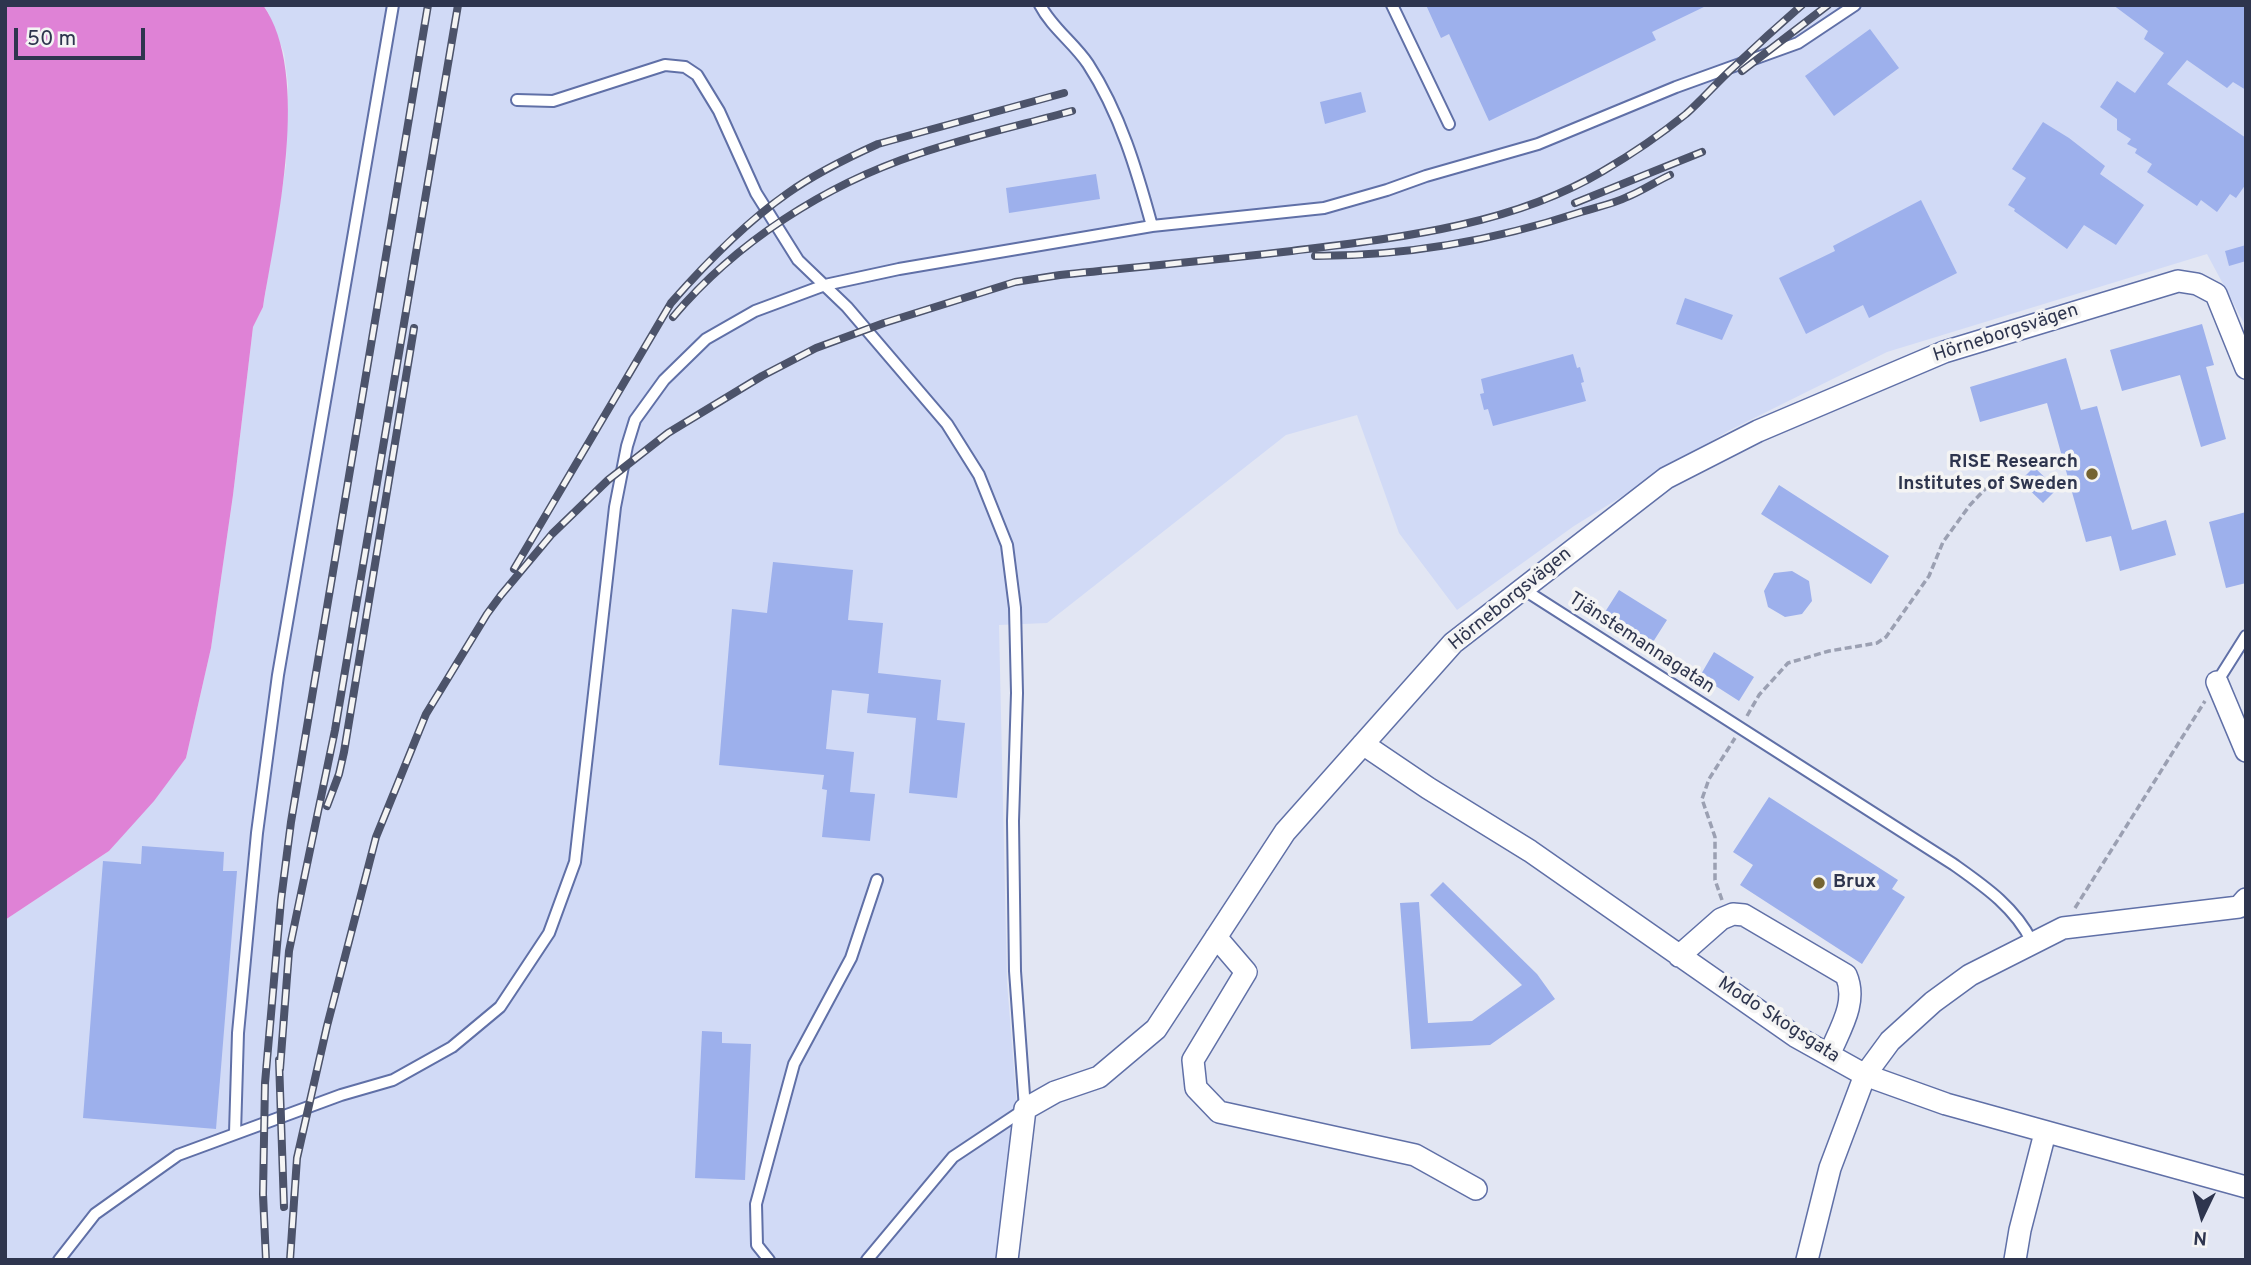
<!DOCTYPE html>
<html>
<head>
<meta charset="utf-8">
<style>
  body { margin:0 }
  #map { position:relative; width:2251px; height:1265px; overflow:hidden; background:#e2e6f3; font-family:Overpass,sans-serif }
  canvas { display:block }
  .frame { position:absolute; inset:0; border:7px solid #2e354e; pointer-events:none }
  .north { position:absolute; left:2167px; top:1181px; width:70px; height:70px; -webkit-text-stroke:5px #f4f4f4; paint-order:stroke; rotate:185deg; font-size:19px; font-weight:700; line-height:28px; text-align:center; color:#2e354e }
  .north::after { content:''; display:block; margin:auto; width:24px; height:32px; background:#2e354e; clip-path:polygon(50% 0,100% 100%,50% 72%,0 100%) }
  .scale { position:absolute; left:14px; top:28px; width:131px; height:32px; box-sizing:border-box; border:4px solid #2e354e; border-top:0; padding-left:9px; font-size:21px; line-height:24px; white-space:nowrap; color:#2e354e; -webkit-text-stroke:5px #f4f4f4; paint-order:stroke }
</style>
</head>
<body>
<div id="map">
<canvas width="2251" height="1265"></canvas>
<div class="frame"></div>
<div class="north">N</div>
<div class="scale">50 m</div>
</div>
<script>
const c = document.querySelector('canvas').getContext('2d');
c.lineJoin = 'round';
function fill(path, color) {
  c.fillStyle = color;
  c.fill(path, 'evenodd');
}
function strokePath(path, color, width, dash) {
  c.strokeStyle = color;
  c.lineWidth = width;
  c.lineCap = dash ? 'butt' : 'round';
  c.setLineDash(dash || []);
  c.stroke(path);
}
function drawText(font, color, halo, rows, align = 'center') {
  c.font = font + ' Overpass,sans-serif';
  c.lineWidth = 7;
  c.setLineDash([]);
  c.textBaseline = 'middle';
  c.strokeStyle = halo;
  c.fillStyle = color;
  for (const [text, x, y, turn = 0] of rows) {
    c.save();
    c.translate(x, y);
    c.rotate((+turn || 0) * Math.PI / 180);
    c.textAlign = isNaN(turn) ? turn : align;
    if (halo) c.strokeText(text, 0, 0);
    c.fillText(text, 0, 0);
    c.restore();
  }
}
const built = new Path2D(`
  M263,5H2246V327L2207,254L1887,352L1728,431L1574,526L1457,610L1399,533L1357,415L1286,435L1047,623L999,625L1007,982L1018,1120L998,1260H5V920L109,851L186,758L211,648L233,495L253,327L263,307L286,165L288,84L284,53L268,12Z`);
const water = new Path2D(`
  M5,5H263C312,74 276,228 263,307L253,327L233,495L211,648L186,758L154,801L109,851L5,920Z`);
const building = new Path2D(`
  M1426,5H1708L1652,32L1656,40L1489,121L1449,34L1441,38Z
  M2113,5H2246V90L2233,82L2227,88L2187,60L2167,84L2246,138V184L2236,198L2230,194L2217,212L2201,200L2197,206L2147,172L2152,164L2135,153L2137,149L2127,144L2131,139L2117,130V119L2100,107L2117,81L2135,93L2164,53L2144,39L2148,31Z
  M1870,29L1899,68L1834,116L1805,76Z
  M1361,92L1366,112L1325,124L1320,102Z
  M2043,122L2069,138L2105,166L2100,174L2144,205L2116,245L2084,225L2067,249L2014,211L2015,209L2008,205L2026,178L2012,169Z
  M1096,174L1100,199L1009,213L1006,188Z
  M1921,200L1957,273L1869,318L1863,305L1806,334L1779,278L1835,251L1833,246Z
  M2246,245V261L2229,266L2225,251Z
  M1685,298L1733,315L1722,340L1676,324Z
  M2202,324L2214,365L2206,367L2226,439L2201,447L2180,375L2122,391L2110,350Z
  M1573,354L1577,368L1580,367L1584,382L1581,383L1586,401L1493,426L1488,409L1484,410L1480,394L1484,393L1481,379Z
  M2066,358L2081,410L2097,406L2132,530L2166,520L2176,555L2120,571L2111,536L2086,542L2047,403L1980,422L1970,387Z
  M2034,467L2057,489L2043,503L2020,481Z
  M1779,485L1889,556L1871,584L1761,514Z
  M2246,512V583L2226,588L2209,522Z
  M773,562L853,570L848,620L883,623L878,673L941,680L937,720L965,723L957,798L909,793L916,718L867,713L869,694L832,690L826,749L854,752L850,792L875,794L870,841L822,837L827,790L822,789L824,775L719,765L732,609L767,613Z
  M1792,571L1809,581L1812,601L1802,614L1785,617L1768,607L1764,591L1774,573Z
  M1619,590L1667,620L1653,642L1605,612Z
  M1714,652L1754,677L1739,701L1700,676Z
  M1769,797L1898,880L1892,889L1905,897L1862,964L1740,885L1753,865L1733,852Z
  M142,846L224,852L223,871H237L216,1129L83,1118L103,861L141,864Z
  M1443,882L1537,974L1555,999L1490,1045L1411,1049L1400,903L1419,902L1428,1023L1472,1021L1522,985L1430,895Z
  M702,1031L722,1032V1043L751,1044L745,1180L695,1178Z`);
const path = new Path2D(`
  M1747,716L1759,695L1788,663L1829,651L1877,643L1886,637L1929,576L1943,542L1970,505L1989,485
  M1722,900L1715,880V837L1702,799L1709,779L1735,738
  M2075,908L2205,701`);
const service = new Path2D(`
  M1040,5C1052,28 1074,43 1088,64C1120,113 1137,171 1152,226
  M1392,5L1449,124
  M517,100L553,101L665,65L685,67L697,75L719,111L756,193L798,260L847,307L947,424L979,475L1007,545L1015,608L1017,693L1013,821L1015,971L1025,1109L953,1157L867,1260
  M1523,589L1953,864C1984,886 2015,907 2032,942
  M2217,682L2246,636
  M235,1133L238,1033L257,833L278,675L393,5
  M59,1260L95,1214L178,1155L341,1095L393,1080L452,1047L500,1007L549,933L575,862L615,507L627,446L635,420L664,380L706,339L755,311L825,285L899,269L1152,226L1324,208L1387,190L1426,176L1538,144L1676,87L1798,43L1855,5
  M769,1260L757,1245L756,1204L794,1064L851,958L877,880`);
const minor = new Path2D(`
  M2217,682L2246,751
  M1363,744L1428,788L1530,851L1795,1036L1865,1075L1946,1104L2246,1187
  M1216,937L1246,972L1193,1060L1196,1088L1219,1112L1415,1155L1476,1189
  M1679,956L1721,919L1733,914L1744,915L1846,975C1858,1002 1840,1029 1829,1055
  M1007,1260L1025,1109L1055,1092L1099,1077L1156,1029L1285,832L1453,643L1666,478L1758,431L1944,352L2178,281L2197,284L2216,294L2246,368
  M1807,1260L1830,1168L1865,1075L1890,1041L1933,1002L1970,975L2063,928L2239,907L2246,899
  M2015,1260L2020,1230L2045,1133`);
const rail = new Path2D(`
  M1742,71L1828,5
  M1575,203L1702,152
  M1315,256C1405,256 1496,240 1581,212C1596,207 1613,204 1627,197C1642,191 1655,182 1670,175
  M673,317C736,242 825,185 918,154C968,137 1021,125 1072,111
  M514,569L671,303C706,263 745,223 788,193C816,173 847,158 878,144L1064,93
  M327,806L339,774L344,752L414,328
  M279,1060L284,1207
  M280,1069L289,951L335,730L458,5
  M266,1260L263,1194L265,1083L281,900L291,822L428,5
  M290,1260L297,1158L327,1026L376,837L426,714L487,614L501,595L552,534L608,480L668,433L762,376L816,348L884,323L1015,282L1060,275C1137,267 1215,260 1292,251C1396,238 1511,226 1603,171C1632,154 1660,135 1686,114C1703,99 1718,81 1735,66C1757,45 1779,25 1802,5`);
const markers = [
  [2092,474,7,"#756432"],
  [1819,883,7,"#756432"]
];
const streetNames = [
  ["Hörneborgsvägen",2006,334,-18],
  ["Hörneborgsvägen",1511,600,-39],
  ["Tjänstemannagatan",1641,644,33],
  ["Modo Skogsgata",1778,1021,33]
];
const poiNames = [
  ["RISE Research",2078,463],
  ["Institutes of Sweden",2078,485],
  ["Brux",1833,883,"left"]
];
fill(built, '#d1daf6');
fill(water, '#df82d6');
fill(building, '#9db0ec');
strokePath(service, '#6070a7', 14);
strokePath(minor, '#6070a7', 24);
strokePath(path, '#9ba0b2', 3.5, [7, 3.5]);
strokePath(service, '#fff', 10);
strokePath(minor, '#fff', 21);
strokePath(rail, '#4c536a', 8);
strokePath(rail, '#f4f4f4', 5, [16]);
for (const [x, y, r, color] of markers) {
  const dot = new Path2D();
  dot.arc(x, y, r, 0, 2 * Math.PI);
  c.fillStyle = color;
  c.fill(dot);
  strokePath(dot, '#f4f4f4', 2.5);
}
drawText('19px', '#2e354e', '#f4f4f4', streetNames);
drawText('bold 19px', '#2e354e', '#f4f4f4', poiNames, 'right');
</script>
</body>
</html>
